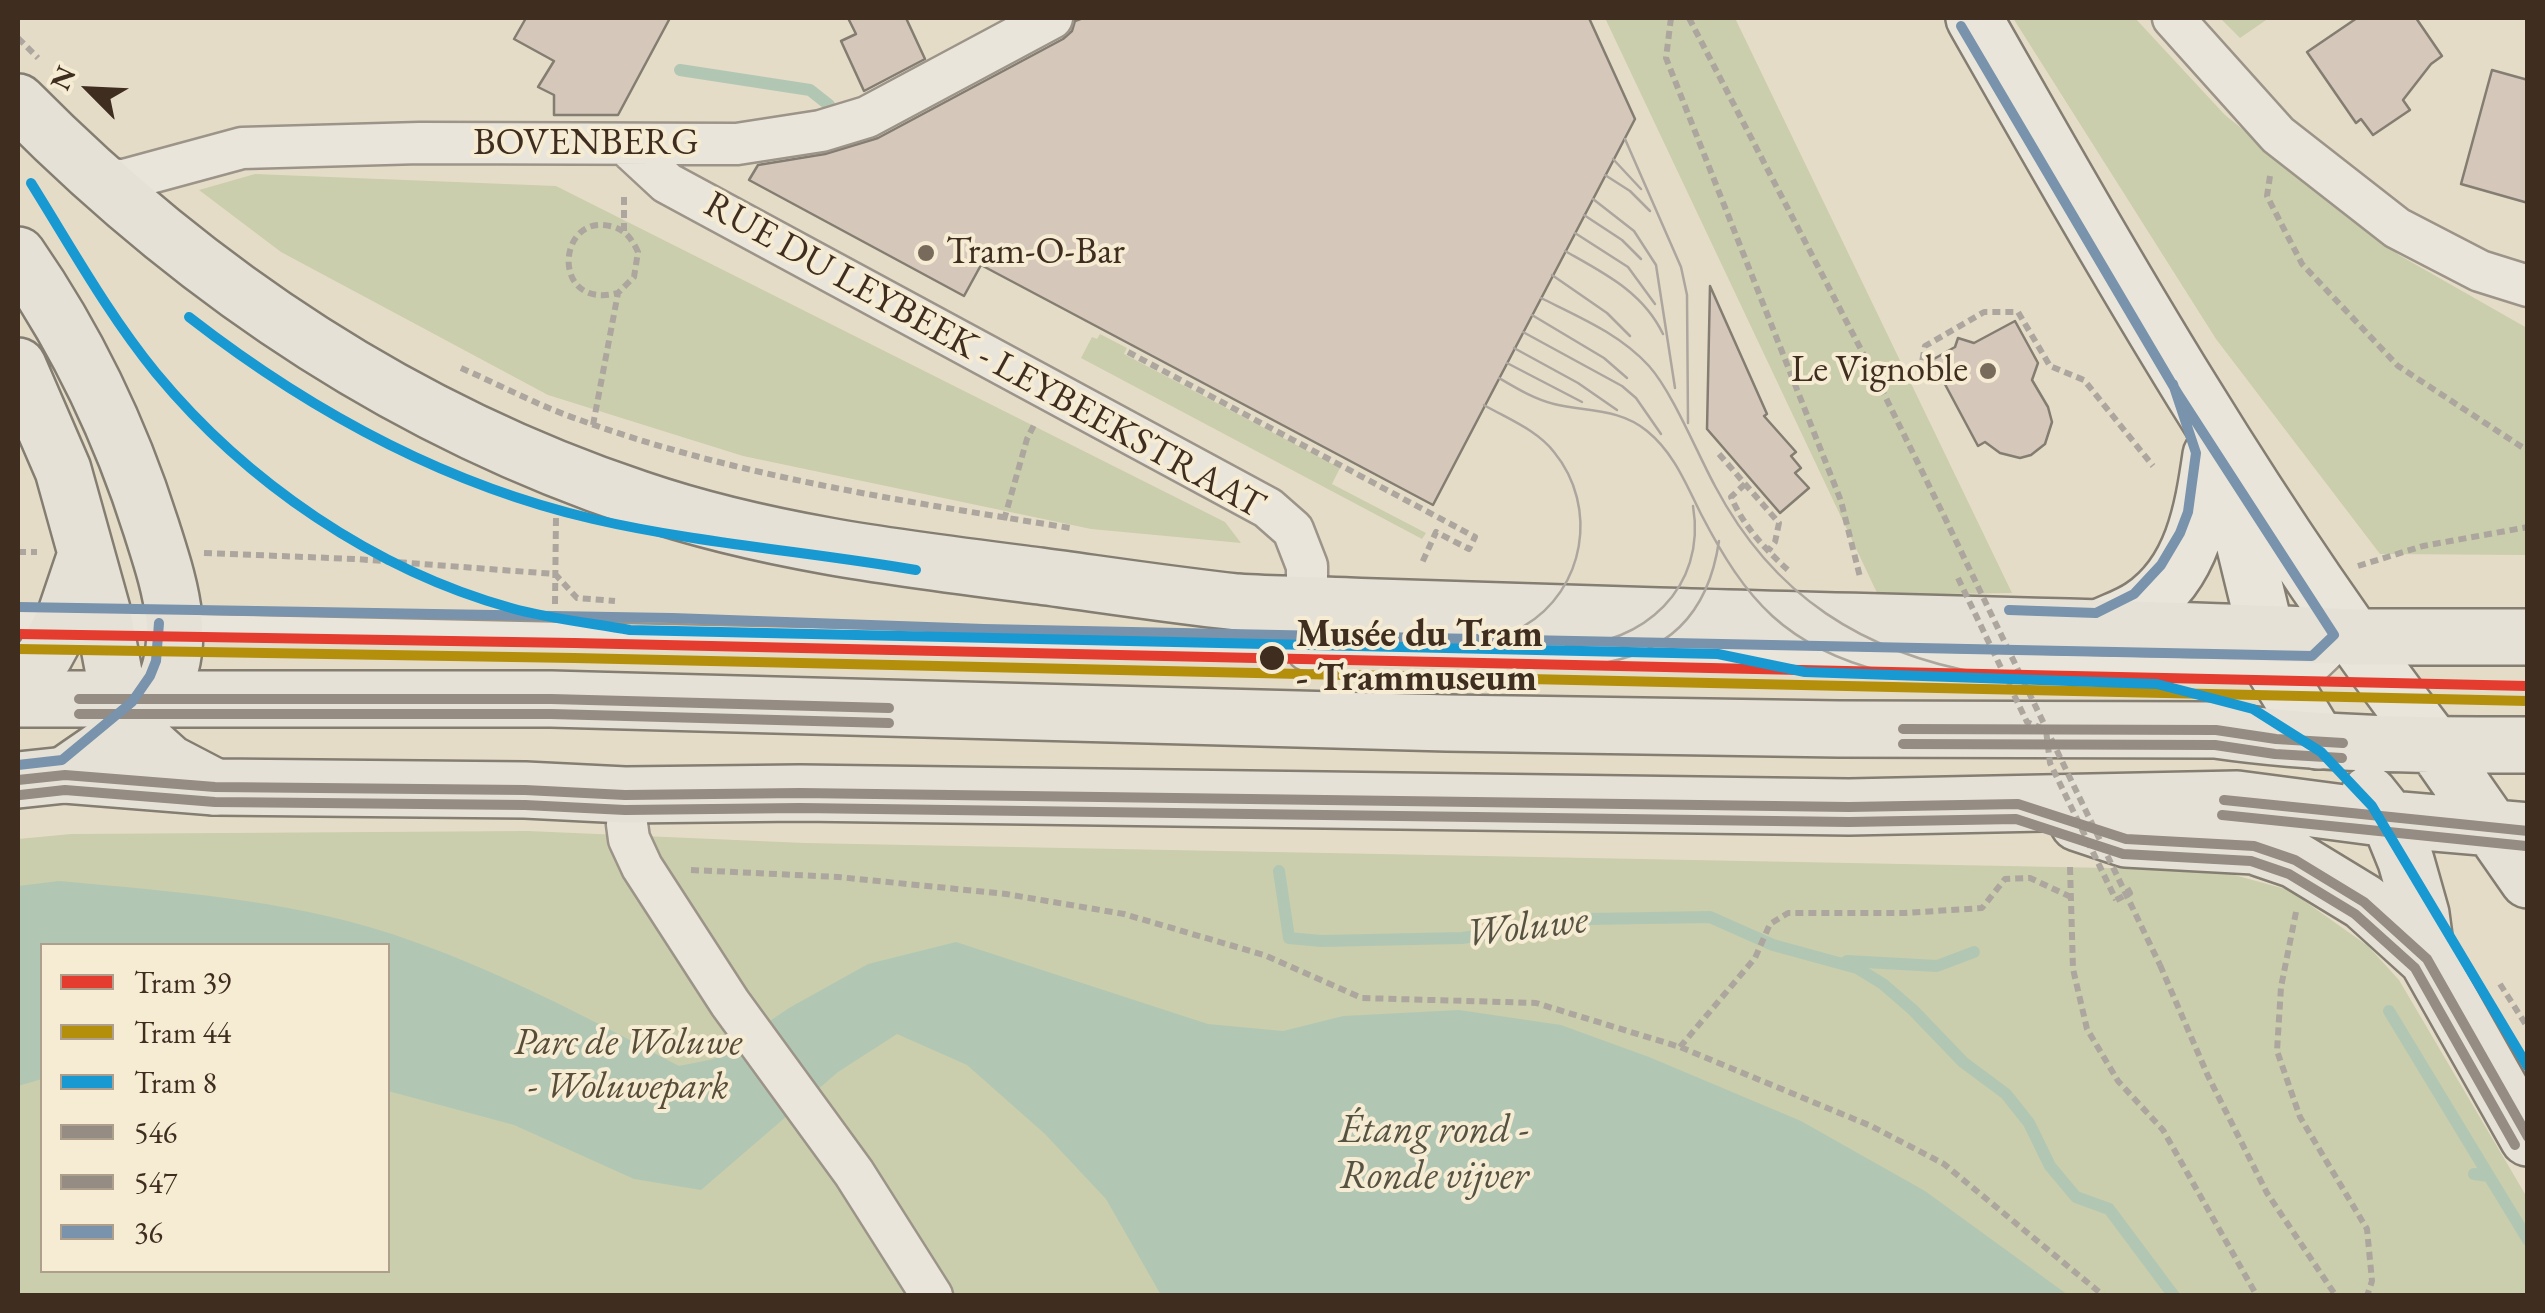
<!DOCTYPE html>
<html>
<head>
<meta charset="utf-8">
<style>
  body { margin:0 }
  #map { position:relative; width:2545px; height:1313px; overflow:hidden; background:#e5dcc8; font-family:"EB Garamond",serif }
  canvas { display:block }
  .frame { position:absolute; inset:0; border:20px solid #3f2e20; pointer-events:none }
  .legend { position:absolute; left:40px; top:943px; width:350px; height:330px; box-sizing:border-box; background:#f6ebd3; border:2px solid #ad9f8b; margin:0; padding:12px 18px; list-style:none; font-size:30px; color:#3f2e20 }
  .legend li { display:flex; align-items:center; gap:20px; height:50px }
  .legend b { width:50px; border:2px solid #ad9f8b }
  .north { position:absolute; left:40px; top:40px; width:100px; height:100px; -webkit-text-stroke:8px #f6ebd3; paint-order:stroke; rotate:294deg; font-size:28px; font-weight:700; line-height:40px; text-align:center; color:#3f2e20 }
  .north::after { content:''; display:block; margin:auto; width:35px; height:45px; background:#3f2e20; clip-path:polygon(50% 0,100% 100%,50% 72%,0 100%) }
</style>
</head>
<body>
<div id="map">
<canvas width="2545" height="1313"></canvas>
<div class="frame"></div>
<ul class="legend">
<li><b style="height:12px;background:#e43c2e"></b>Tram 39</li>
<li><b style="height:12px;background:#b48f0b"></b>Tram 44</li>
<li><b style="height:12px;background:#1899d2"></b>Tram 8</li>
<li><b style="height:12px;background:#958c84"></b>546</li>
<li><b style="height:12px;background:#958c84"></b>547</li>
<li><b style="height:12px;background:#7893ab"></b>36</li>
</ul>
<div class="north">N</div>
</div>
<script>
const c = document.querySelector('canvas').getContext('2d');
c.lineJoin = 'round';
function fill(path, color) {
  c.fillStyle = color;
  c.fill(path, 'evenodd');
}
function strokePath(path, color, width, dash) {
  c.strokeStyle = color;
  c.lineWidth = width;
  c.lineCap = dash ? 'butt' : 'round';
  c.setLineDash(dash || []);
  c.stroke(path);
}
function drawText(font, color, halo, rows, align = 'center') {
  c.font = font + ' "EB Garamond",serif';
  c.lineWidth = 8;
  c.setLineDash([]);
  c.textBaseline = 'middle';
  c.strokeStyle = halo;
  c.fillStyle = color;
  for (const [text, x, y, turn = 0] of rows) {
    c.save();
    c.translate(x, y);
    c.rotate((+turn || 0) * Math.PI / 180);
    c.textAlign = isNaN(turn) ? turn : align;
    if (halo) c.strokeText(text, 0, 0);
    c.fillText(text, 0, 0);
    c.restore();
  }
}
const green = new Path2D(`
  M1605,18H1735L2012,593L1878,595Z
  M2013,18H2135L2225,115L2399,255L2527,328V555L2380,554L2216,339Z
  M2220,18H2269L2240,38Z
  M255,174L556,186L1225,522L1241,543L1091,529L743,456L548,395L281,252L199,190Z
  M1100,334L1127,348L1124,354L1340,468L1332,484L1426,533L1422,539L1081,358L1092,337L1097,339Z
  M528,831L805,843L2216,870L2289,890L2368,946L2399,980L2528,1199L2527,1296H18V839L71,834ZM42,946H388V1270H42Z`);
const water = new Path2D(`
  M59,881C167,891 285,899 389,933C490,966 585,1016 679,1066L714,1059L789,1008L868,964L956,942L1208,1024L1283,1031L1343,1016L1459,1010L1561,1025L1649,1057L1801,1121L1925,1191L2068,1295H1161L1106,1199L1045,1134L967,1065L897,1034L838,1072L701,1190L634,1179L514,1125L388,1091V946H42V1079L18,1086V886Z`);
const stream = new Path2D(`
  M680,70L810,90L829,105
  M1279,871L1289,938L1321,941L1462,938L1589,919L1710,917L1773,945L1857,968L1883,984L1913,1010L1963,1062L2006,1094L2029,1123L2050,1166L2076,1197L2109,1209L2174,1296
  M1847,961L1937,966L1974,952
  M2389,1011L2489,1176
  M2474,1174L2489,1176L2528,1240`);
const building = new Path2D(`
  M526,18H670L618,115H554V95L538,87L554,61L514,39Z
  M848,18H906L925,59L864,91L841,41L856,34Z
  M1083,18H1589L1635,119L1433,505L981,265L964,296L749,180L758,165L825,154L878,138L1063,39L1072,31L1075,21Z
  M2357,18H2416L2442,56L2431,64L2403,100L2410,110L2373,135L2361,119L2356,123L2307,52Z
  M2492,70L2528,80V203L2461,184Z
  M1710,286L1767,414L1764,416L1796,452L1791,456L1801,468L1795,473L1809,488L1780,513L1707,429Z
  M2015,321L2038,363L2032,380L2048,407L2052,422L2045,444L2031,455L2020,458L2000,453L1985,442L1978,446L1932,360L1955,347L1958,338L1974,343Z`);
const path = new Path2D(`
  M1671,18L1666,58L1841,501L1860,577
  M1689,18L1881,388L1944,516
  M18,38L38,58
  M2270,176L2267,196L2302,264L2398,366L2528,451
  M624,231V196
  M1128,352L1475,537L1469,549L1436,532L1422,563
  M461,368C500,385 539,406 580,420C738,477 904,501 1070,528
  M1881,388L1921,367L1925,346L1984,312H2018L2050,366L2084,380L2153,466
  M593,425L618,293L634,277L638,252C632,239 625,229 610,226C557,213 550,311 618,293
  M1719,454L1779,523L1775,542L1768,551
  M1745,484L1731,497C1744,527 1766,550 1789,571
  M1004,520L1027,439L1035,423
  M18,552H37
  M204,553L356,559L555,574L577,598L615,601
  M2358,566L2423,546L2528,527
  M555,604L556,516
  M2070,867L2073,969L2087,1029L2118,1081L2163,1130L2257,1296
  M691,870L838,877L1006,894L1124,914L1264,955L1362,998L1536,1003L1680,1047L1871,1126L1944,1164L2104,1296
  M2116,900L2130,893L2125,884
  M2296,912L2281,987L2277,1051L2300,1117L2367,1229L2372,1281L2367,1296
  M2160,965L2208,1076L2267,1193L2336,1296
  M2500,984L2528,1028
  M1680,1047L1755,958L1770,924L1788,913H1905L1982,908L2005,879L2030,878L2071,897`);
const lane = new Path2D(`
  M18,622H56
  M105,623L2318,671L2345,645`);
const street = new Path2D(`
  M2173,18L2278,135L2397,228L2480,271L2528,286
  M626,145L667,183L1268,508L1293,530L1307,566V650
  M97,179L124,180L242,148L420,143L737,144L821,131L867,117L1052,18
  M627,824L629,839L642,867L730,1003L854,1173L932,1296`);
const secondary = new Path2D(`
  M1974,18C2114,264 2260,521 2434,745
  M2217,465L2244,543L2275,670L2318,741
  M2099,628C2113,621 2129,616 2142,607C2193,573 2203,510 2211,455`);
const primary = new Path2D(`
  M2353,637H2528
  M18,699H551L1447,723L1839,729L2216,730C2319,745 2423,745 2528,745
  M2434,745L2528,880
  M18,780L65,775L215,787L525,790L625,795L800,793L1849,807L2237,799L2389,819L2528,831
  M2369,794L2389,819L2406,861L2421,914L2427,959L2528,1138
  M2078,823L2126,839L2254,846L2295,860L2364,902L2427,959`);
const highway = new Path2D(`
  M18,102C193,279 400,419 639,499C768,543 905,559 1040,576C1106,585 1171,595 1237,602C1274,605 1312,604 1349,606C1452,610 1555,613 1659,616C1890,623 2122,627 2353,637
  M18,255C77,340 120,429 151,527C168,581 191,643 158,696C137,730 96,752 65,775
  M18,366L63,470L102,610L119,699L129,727L169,763L215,787
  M18,690L45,655L63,622L86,554`);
const tram = new Path2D(`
  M1625,139L1681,267L1687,295L1688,423
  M1613,159L1641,189
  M1605,175L1630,191L1650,211
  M1593,199L1634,231L1656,265L1675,388
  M1584,215L1622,240L1641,259
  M1575,233L1628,267L1655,304
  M1565,251C1604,273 1643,292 1663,334
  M1552,275L1607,313L1630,336
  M1541,298C1579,317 1620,334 1649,366C1673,393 1697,453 1715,486C1773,596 1863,653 1984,674
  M1532,315L1604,358L1627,378
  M1523,332L1622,386L1636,398L1661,434
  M1514,348L1578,383L1617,410
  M1507,363L1582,402
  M1499,378C1516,388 1534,399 1554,404C1587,412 1619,408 1647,431C1674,453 1686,484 1701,514C1746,601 1786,647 1884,672
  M1466,644C1486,640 1506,637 1524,626C1585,590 1599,507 1554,452C1537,430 1508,419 1484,405
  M1566,646C1643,645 1707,588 1693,506
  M1593,665C1667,654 1708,616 1719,541`);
const pathBridge = new Path2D(`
  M1944,516L2160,965
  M1958,578L2027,722L2046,730L2050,763L2116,900`);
const bus1 = new Path2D(`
  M79,699H551L889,708
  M1903,729L2216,730L2276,739L2343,743
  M18,780L65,775L215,787L525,790L625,795L800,793L1849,807L2018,804L2126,839L2254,846L2295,860L2364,902L2427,959L2528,1137
  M2224,800L2528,831`);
const bus2 = new Path2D(`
  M79,714H551L889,723
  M1903,744L2215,745L2275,754L2342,758
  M20,795L65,790L215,802L525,805L625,810L800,808L1849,822L2016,819L2123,854L2251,861L2289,874L2355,914L2415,968L2515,1145
  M2222,815L2526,846`);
const bus3 = new Path2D(`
  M18,607L672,618L984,629L2312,656L2334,635L2178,394L1961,26
  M2009,610L2096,613L2134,594L2161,565L2180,533L2188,512L2196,453L2173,384
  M18,765L62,760L132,702L150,676L156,661L159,623`);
const tram1 = new Path2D(`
  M18,634L574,643L2528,686`);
const tram2 = new Path2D(`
  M18,649L574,658L2528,701`);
const tram3 = new Path2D(`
  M31,183C71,247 108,314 156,373C246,482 374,570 511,608C550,619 591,623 630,630L1718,654L1805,672L2157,684L2253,709L2321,752L2372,806L2528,1067
  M189,317C310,411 443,484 593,519C697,543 810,552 916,570`);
const markers = [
  [926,253,10,"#796b5b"],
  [1988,371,10,"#796b5b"],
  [1272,658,14,"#3f2e20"]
];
const streetNames = [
  ["BOVENBERG",586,144],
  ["RUE DU LEYBEEK - LEYBEEKSTRAAT",984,356,29]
];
const poiNames = [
  ["Tram-O-Bar",946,253],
  ["Le Vignoble",1968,371,"right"]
];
const stopNames = [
  ["Musée du Tram",1296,636],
  ["- Trammuseum",1296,680]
];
const parkNames = [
  ["Parc de Woluwe",628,1044],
  ["- Woluwepark",628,1088]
];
const waterNames = [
  ["Woluwe",1527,928,-7],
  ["Étang rond -",1434,1131],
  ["Ronde vijver",1434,1177]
];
fill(green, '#caceac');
fill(water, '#b2c7b3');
strokePath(stream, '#b2c7b3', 12);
fill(building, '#d5c7ba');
strokePath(building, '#847d71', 2.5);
strokePath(lane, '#9c9488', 25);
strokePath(street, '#9c9488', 45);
strokePath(secondary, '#847d71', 60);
strokePath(primary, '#847d71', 60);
strokePath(highway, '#847d71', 60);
strokePath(path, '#aca69e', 6, [8, 5]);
strokePath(lane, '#eae5db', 20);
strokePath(street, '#eae5db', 40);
strokePath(secondary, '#eae5db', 55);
strokePath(primary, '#e6e1d6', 55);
strokePath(highway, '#e6e1d6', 55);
strokePath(tram, '#aca69e', 2.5);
strokePath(pathBridge, '#aca69e', 6, [8, 5]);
strokePath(bus1, '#958c84', 10);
strokePath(bus2, '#958c84', 10);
strokePath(bus3, '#7893ab', 10);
strokePath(tram1, '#e43c2e', 10);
strokePath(tram2, '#b48f0b', 10);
strokePath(tram3, '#1899d2', 10);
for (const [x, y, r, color] of markers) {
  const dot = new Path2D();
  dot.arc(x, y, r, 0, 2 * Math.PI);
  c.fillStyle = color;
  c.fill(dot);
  strokePath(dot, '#f6ebd3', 4);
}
drawText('38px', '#3f2e20', '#f6ebd3', streetNames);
drawText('38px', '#3f2e20', '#f6ebd3', poiNames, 'left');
drawText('bold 38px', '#3f2e20', '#f6ebd3', stopNames, 'left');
drawText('italic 38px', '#564c38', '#f6ebd3', parkNames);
drawText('italic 40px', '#565242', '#f6ebd3', waterNames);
</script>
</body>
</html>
